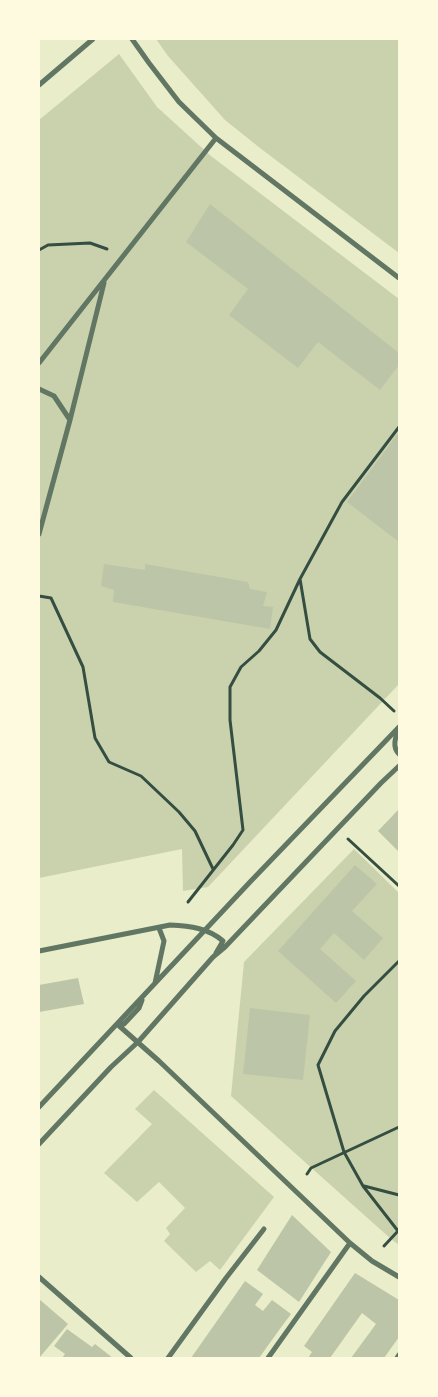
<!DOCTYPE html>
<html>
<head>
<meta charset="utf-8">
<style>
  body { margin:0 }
  #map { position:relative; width:438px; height:1397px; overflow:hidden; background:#e9edc9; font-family:Karla,sans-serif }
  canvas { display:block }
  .frame { position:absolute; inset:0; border:40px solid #fefae0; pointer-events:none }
</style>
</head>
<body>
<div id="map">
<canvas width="438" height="1397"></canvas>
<div class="frame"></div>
</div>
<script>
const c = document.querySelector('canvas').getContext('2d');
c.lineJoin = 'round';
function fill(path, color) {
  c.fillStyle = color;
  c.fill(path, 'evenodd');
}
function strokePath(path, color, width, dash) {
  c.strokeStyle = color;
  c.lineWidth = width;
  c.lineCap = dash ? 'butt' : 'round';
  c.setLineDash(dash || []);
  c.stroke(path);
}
const green = new Path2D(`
  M156,39H399V253L260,148L225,120L168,56Z
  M119,54L157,107L211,156L399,299V684L208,887L183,891L182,849L39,878V120Z
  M354,849L399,893V1245L391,1239L231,1096L244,962Z
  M154,1090L274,1197L220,1270L210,1261L196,1272L164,1241L170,1234L166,1228L185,1208L159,1182L137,1202L104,1173L152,1124L135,1109Z`);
const building = new Path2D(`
  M210,204L399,353V365L380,390L318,342L298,368L229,315L248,289L186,242Z
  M399,432V542L347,502Z
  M104,564L145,570V564L248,582L250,589L267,592L263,606L273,607L270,629L113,602L114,590L101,586Z
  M399,809V852L378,831Z
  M355,865L377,884L352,911L383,938L364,960L334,933L320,949L356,981L336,1003L278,951Z
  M78,978L84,1004L39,1012V985Z
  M250,1008L310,1015L303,1080L243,1074Z
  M292,1215L331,1252L299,1302L257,1270Z
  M355,1273L399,1300V1337L384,1358H351L376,1324L362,1313L330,1358H308L312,1352L304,1346Z
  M245,1281L263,1294L255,1305L263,1311L272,1300L291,1314L282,1326L259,1358H191Z
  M39,1299L68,1324L39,1358Z
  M67,1329L92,1347L95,1344L113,1358H62L65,1354L54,1346Z`);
const path = new Path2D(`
  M39,250L48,245L90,243L107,249
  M300,579L310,639L320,652L380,698L394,711
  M39,596L51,598L83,667L95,738L109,762L141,776L179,812L195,831L213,869
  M348,839L399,886
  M188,902L233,845L243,830L230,720V687L241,667L259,651L276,630L300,579L342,502L399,427
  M307,1174L311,1168L399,1127
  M364,1186L399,1195
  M384,1246L398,1231L363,1186L344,1152L318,1065L335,1031L364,996L399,961`);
const minor = new Path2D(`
  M132,39L149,63L179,102L216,138L399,278
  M39,85L93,39
  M39,363L216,138
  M39,389L54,396L70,420
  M39,534L70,420L104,283
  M399,729C395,738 392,747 399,754
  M39,951L170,925C190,926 208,928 223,941L216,953
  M155,983L164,941L159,928
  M117,1024L159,1061L350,1243L372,1261L399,1277
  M118,1024H124L139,1008L142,1000
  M39,1107L250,882L399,727
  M39,1144L111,1067L138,1042L213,957L225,947L381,783L399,766
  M39,1277L131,1358
  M168,1358L226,1278L264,1229
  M268,1358L350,1243
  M397,1358L399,1355`);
fill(green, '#cad2ad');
fill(building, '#bcc5a7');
strokePath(path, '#344e41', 3);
strokePath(minor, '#617663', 5);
</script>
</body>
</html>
